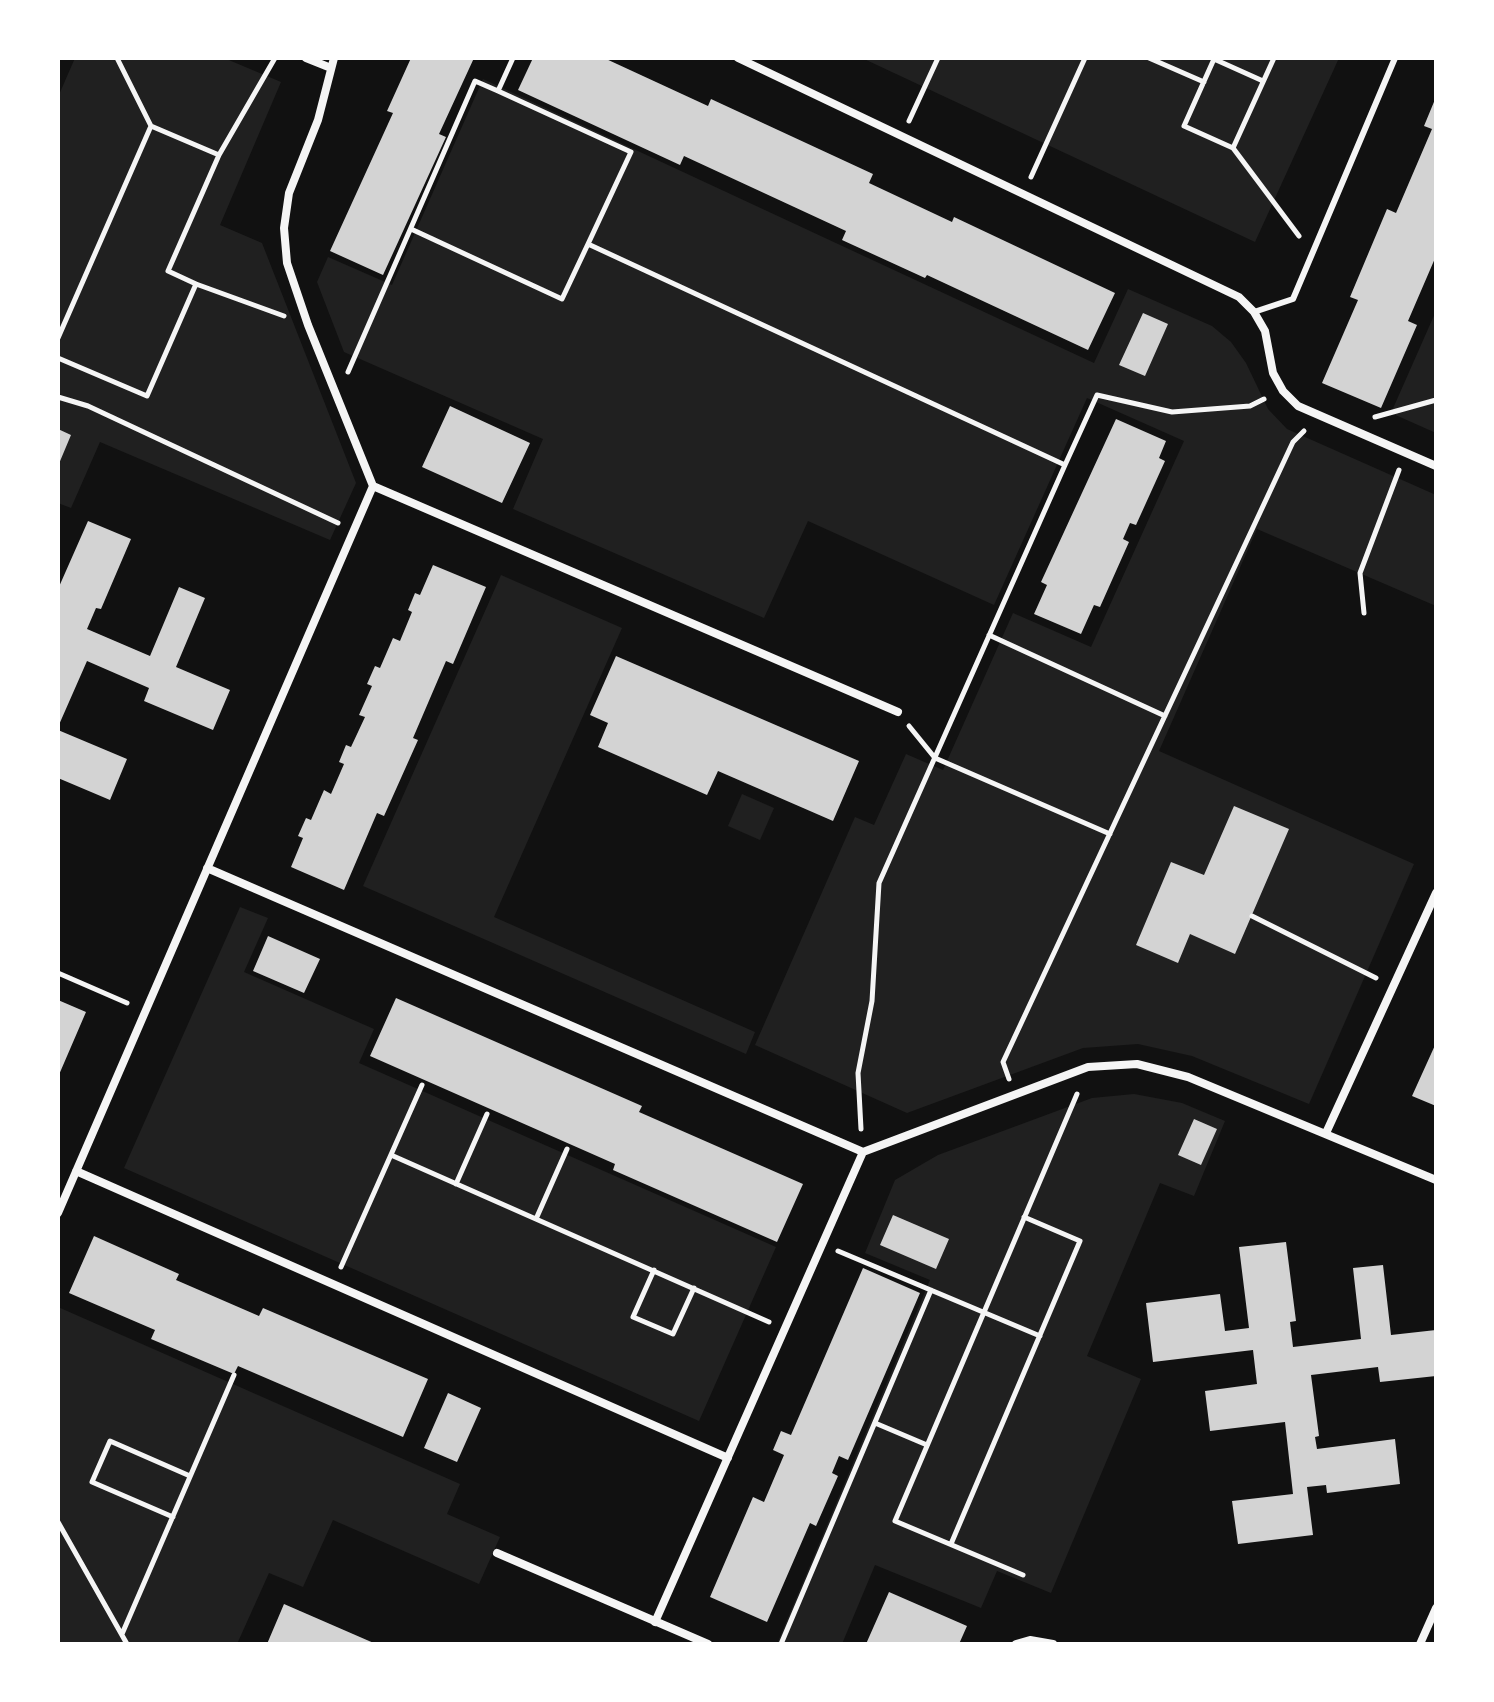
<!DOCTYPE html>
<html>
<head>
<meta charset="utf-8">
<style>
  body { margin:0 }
  #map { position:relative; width:1494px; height:1702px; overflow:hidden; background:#111; font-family:"Work Sans",sans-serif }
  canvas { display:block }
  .frame { position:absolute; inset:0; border:60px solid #fff; pointer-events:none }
</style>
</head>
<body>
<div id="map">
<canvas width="1494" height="1702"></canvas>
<div class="frame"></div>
</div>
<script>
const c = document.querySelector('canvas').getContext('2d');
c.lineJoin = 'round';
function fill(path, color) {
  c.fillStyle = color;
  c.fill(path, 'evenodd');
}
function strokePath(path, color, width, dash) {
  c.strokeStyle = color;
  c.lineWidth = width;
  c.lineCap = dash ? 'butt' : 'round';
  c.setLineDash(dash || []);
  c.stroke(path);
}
const green = new Path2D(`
  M75,58H224L281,82L220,225L262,243L356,483L330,540L100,442L71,508L58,503V97Z
  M862,58H1339L1255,242Z
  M483,79L1094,363L1128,289L1212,326L1231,342L1246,363L1268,409L1287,429L1436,495V606L1257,529L1159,751L1414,864L1309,1104L1192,1056L1138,1044L1083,1048L907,1113L755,1045L855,817L874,825L906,754L943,770L1013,613L1091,647L1184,441L1087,398L994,605L808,521L764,618L513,509L543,439L344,352L317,282L328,257L392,285Z
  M1436,311V433L1391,413Z
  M501,575L622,628L494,917L755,1032L746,1054L363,886Z
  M742,794L774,808L760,840L728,826Z
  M240,907L268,918L244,972L374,1029L359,1063L776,1247L699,1421L124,1168Z
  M1134,1094L1182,1103L1225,1121L1194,1196L1160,1183L1087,1356L1141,1379L1051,1593L997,1571L981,1608L875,1565L842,1644H777L930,1280L865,1253L895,1180L938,1155L1092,1098Z
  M58,1307L460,1484L447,1514L500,1537L479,1584L333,1520L303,1587L269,1573L237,1644H58Z`);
const building = new Path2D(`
  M411,58H474L439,134L446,137L383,275L330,251L393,113L387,111Z
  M533,58H604L708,106L711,99L873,174L869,183L952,222L954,217L1115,293L1088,350L927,275L925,278L842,240L846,231L684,156L680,165L518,90Z
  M1436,97V256L1408,321L1417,325L1381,408L1322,383L1358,300L1350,297L1387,209L1396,213L1432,129L1424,126Z
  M1143,313L1168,324L1145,376L1119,365Z
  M450,406L530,443L502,503L422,467Z
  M1116,419L1166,441L1159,458L1165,461L1136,525L1130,523L1123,539L1129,542L1100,607L1094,605L1081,634L1034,614L1047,585L1041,582Z
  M58,429L71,435L58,466Z
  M88,521L131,539L101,609L96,608L87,629L150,656L179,587L205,598L176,667L230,690L213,730L144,701L149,688L87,661L58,727V589Z
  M433,565L486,587L453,664L446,661L413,738L418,740L384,816L377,813L344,890L291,867L303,838L298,836L306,818L311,820L324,790L331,794L344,764L339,762L346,745L351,747L365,717L359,715L372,686L367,684L375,666L380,668L393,638L400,641L412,612L408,610L415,593L420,595Z
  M616,656L859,761L833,821L718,771L707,795L598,747L608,723L590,715Z
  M58,730L127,759L110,800L58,778Z
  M1234,806L1289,829L1235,954L1190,934L1178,963L1136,945L1171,862L1204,875Z
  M268,936L320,959L304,993L253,971Z
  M396,998L642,1106L639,1112L803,1184L777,1242L613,1170L615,1164L370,1056Z
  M58,1000L86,1012L58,1077Z
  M1436,1043V1106L1412,1096Z
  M1194,1119L1217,1129L1201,1165L1178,1155Z
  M893,1215L949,1239L936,1269L880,1245Z
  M94,1236L179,1274L176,1280L259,1316L263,1308L428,1379L403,1437L238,1366L234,1374L151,1339L155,1330L69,1293Z
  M1286,1242L1296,1321L1290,1322L1293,1347L1361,1339L1353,1268L1383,1265L1391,1335L1436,1330V1376L1380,1382L1378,1367L1311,1375L1319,1436L1315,1437L1317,1449L1395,1439L1400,1484L1327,1493L1326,1485L1307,1487L1313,1535L1238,1544L1232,1501L1293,1494L1285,1422L1210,1431L1205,1391L1257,1384L1253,1350L1153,1362L1146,1303L1220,1294L1225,1331L1249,1328L1239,1247Z
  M863,1268L920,1293L848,1460L839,1456L832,1473L838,1476L816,1526L810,1523L767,1622L710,1597L753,1497L764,1502L784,1455L773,1450L781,1431L791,1435Z
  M448,1393L481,1408L457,1462L424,1448Z
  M889,1592L967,1626L959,1644H866Z
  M284,1604L376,1644H267Z`);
const path = new Path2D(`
  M117,58L151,126L219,155
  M513,58L498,91L631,152L588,244L1065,465L879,883L872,1001L858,1073L861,1129
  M1149,58L1204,82
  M1274,58L1233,148L1299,236
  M1214,59L1184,126L1233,148
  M1214,59L1263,81
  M909,121L938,58
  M1031,177L1085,58
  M411,229L562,299L588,244
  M196,284L284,316
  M58,338L151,126
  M58,358L147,396L196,284L168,271L219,155L275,58
  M348,372L475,81L498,91
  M58,397L88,406L338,523
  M1375,417L1436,400
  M1065,465L1097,395L1172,412L1250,406L1264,399
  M1364,613L1360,573L1399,470
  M989,635L1165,716
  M909,726L935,758L1110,834
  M1252,916L1376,978
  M58,973L127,1003
  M1009,1079L1003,1062L1293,442L1304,431
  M391,1155L769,1322
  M456,1184L487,1114
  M536,1219L567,1149
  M838,1251L1040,1336
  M341,1267L422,1085
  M654,1270L633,1317L673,1334L694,1288
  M875,1423L927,1445
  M173,1517L92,1482L110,1441L190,1476
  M58,1522L127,1644
  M951,1544L1080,1241L1024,1217
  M1023,1575L895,1521L1077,1094
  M122,1634L234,1375
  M781,1644L931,1290`);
const service = new Path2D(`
  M1254,312L1293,299L1395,58`);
const minor = new Path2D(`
  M306,58L331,68
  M738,58L1239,297L1254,312L1265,331L1273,373L1283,391L1298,406L1436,466
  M373,486L898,712
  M207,868L863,1152L1088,1067L1137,1064L1188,1077L1436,1180
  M1326,1133L1436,893
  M76,1171L728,1458
  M58,1213L373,486L308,325L287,263L284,228L289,193L318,120L334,58
  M497,1553L708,1644
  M655,1622L863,1152
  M1016,1644L1030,1640L1053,1644
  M1420,1644L1436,1608`);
fill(green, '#202020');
fill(building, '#d3d3d3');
strokePath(path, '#f5f5f5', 5);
strokePath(service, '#f5f5f5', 6);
strokePath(minor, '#f5f5f5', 8);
</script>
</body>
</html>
